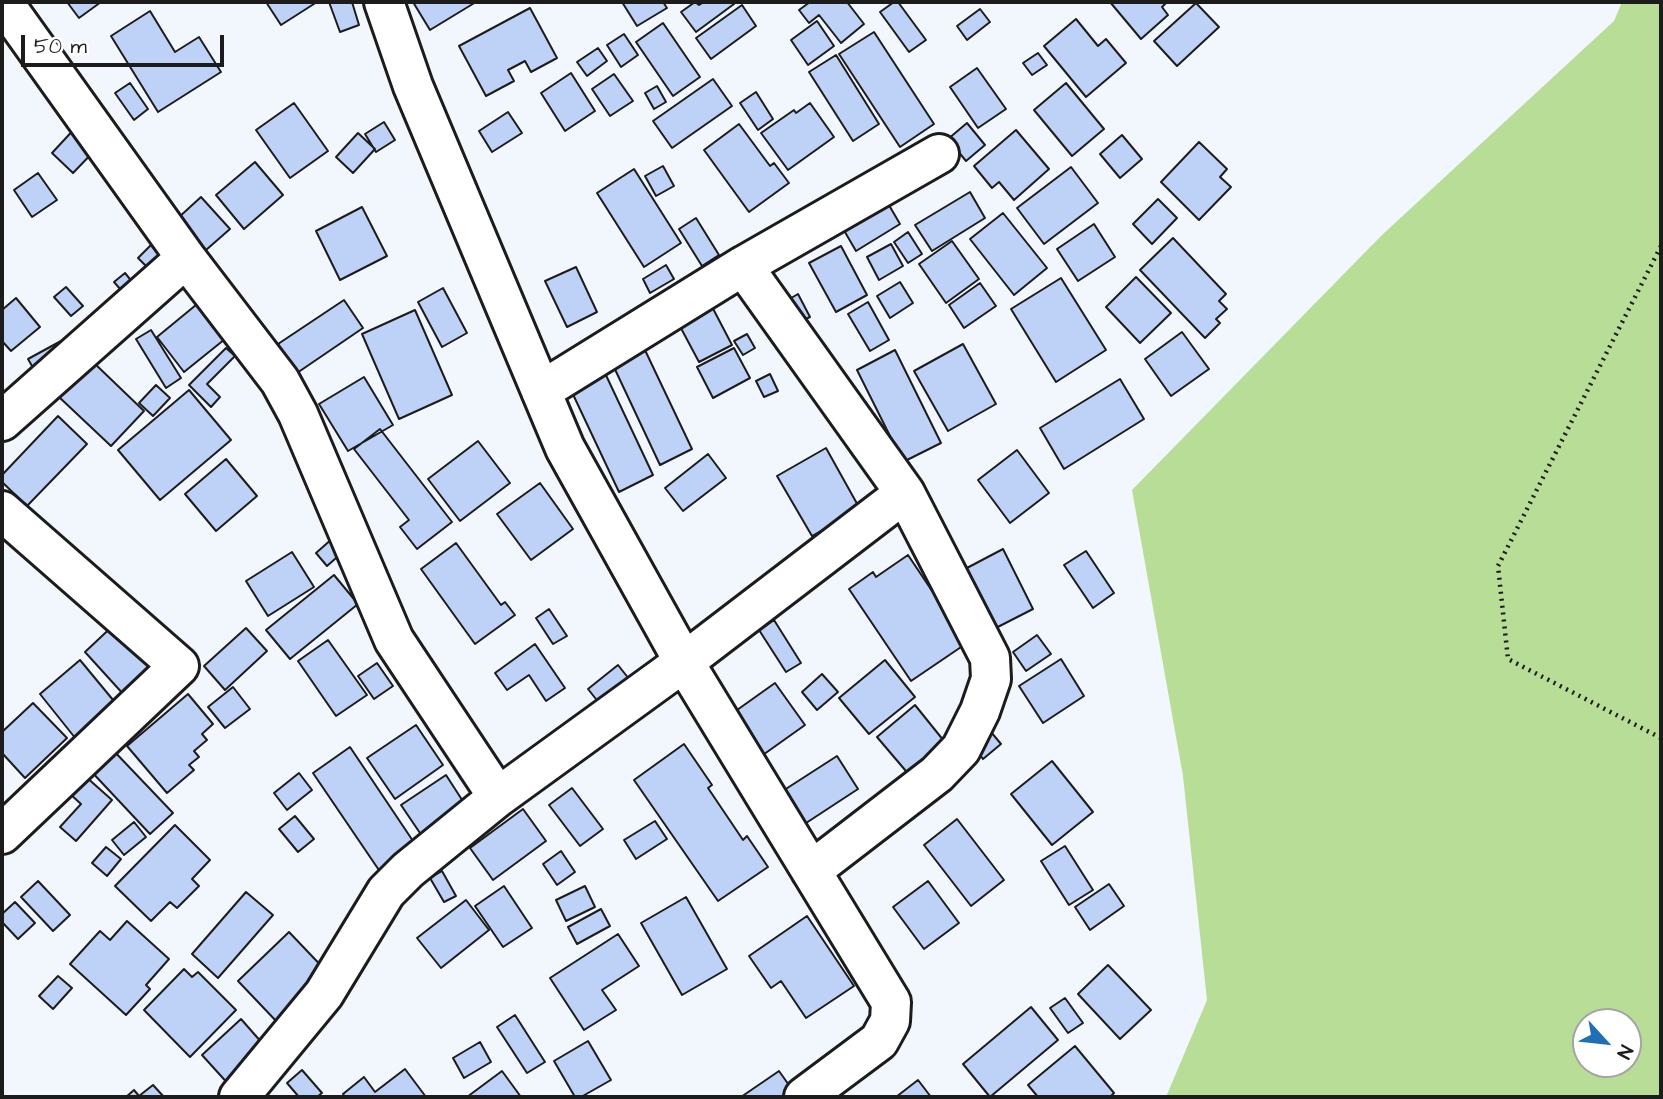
<!DOCTYPE html>
<html>
<head>
<meta charset="utf-8">
<style>
  body { margin:0 }
  #map { position:relative; width:1663px; height:1099px; overflow:hidden; background:#f2f6fd; font-family:"Architects Daughter",sans-serif }
  canvas { display:block }
  .frame { position:absolute; inset:0; border:4px solid #1c1c1c; pointer-events:none }
  .north { position:absolute; left:1572px; top:1008px; width:70px; height:70px; box-sizing:border-box; background:#fff; border:2px solid #a4a4a4; border-radius:50%; rotate:117deg; font-size:19px; font-weight:700; line-height:28px; text-align:center; color:#1c1c1c }
  .north::after { content:''; display:block; margin:auto; width:24px; height:32px; background:#1f6fb2; clip-path:polygon(50% 0,100% 100%,50% 72%,0 100%) }
  .scale { position:absolute; left:21px; top:35px; width:203px; height:32px; box-sizing:border-box; border:4px solid #1c1c1c; border-top:0; padding-left:9px; font-size:21px; line-height:24px; white-space:nowrap; color:#1c1c1c; -webkit-text-stroke:5px #fff; paint-order:stroke }
</style>
</head>
<body>
<div id="map">
<canvas width="1663" height="1099"></canvas>
<div class="frame"></div>
<div class="north">N</div>
<div class="scale">50 m</div>
</div>
<script>
const c = document.querySelector('canvas').getContext('2d');
c.lineJoin = 'round';
function fill(path, color) {
  c.fillStyle = color;
  c.fill(path, 'evenodd');
}
function strokePath(path, color, width, dash) {
  c.strokeStyle = color;
  c.lineWidth = width;
  c.lineCap = dash ? 'butt' : 'round';
  c.setLineDash(dash || []);
  c.stroke(path);
}
const green = new Path2D(`
  M1622,2H1661V1097H1166L1207,1000L1183,776L1132,490L1382,235L1614,21ZM1586,1022H1628V1064H1586Z`);
const building = new Path2D(`
  M67,2H101L79,18Z
  M266,2H317L281,25Z
  M329,2H352L359,25L340,32Z
  M413,2H476L430,30Z
  M622,2H663L667,8L637,26Z
  M695,2L699,5L704,2H733L734,4L696,32L681,12Z
  M810,2H847L864,24L841,43L819,15L809,23L799,10Z
  M894,2H898L926,40L909,52L880,12Z
  M1110,2H1165L1166,3L1162,7L1168,15L1141,39Z
  M1196,3L1219,27L1177,66L1154,41Z
  M742,5L756,26L711,59L696,38Z
  M530,8L557,58L531,72L525,61L508,70L514,81L486,96L459,46Z
  M980,9L990,22L967,40L957,26Z
  M150,11L175,52L199,37L221,72L158,112L111,36Z
  M1076,19L1098,46L1106,39L1126,63L1086,97L1044,46Z
  M817,21L834,46L808,65L791,40Z
  M663,23L700,77L673,96L636,42Z
  M874,32L934,124L900,147L839,54Z
  M624,34L638,55L621,67L607,45Z
  M598,48L607,61L587,76L577,62Z
  M1038,53L1047,65L1032,75L1023,63Z
  M836,55L879,124L853,141L809,72Z
  M977,68L1006,109L978,128L950,87Z
  M571,73L595,111L565,131L541,93Z
  M614,74L633,101L610,116L592,89Z
  M713,79L732,106L672,148L653,121Z
  M130,83L148,109L134,120L115,93Z
  M1066,83L1104,129L1072,156L1034,110Z
  M657,86L666,102L654,109L645,93Z
  M756,92L773,119L758,130L740,103Z
  M294,103L328,151L290,178L256,130Z
  M810,103L834,137L788,170L761,133L794,110L796,113Z
  M508,112L522,133L492,152L479,131Z
  M384,122L395,140L376,152L365,134Z
  M967,123L985,145L966,161L948,139Z
  M739,124L770,166L774,163L789,183L749,212L704,150Z
  M78,125L99,146L73,173L52,153Z
  M1016,130L1049,169L1014,200L999,182L992,188L974,166Z
  M358,133L375,149L353,173L336,157Z
  M1122,135L1142,159L1120,178L1100,154Z
  M1199,142L1227,169L1220,177L1231,187L1199,220L1161,182Z
  M255,162L283,195L244,229L216,195Z
  M663,166L674,186L656,196L645,176Z
  M1071,167L1098,203L1044,244L1017,208Z
  M634,169L681,243L644,267L597,193Z
  M38,173L57,200L32,217L14,190Z
  M970,192L985,218L932,251L915,225Z
  M201,197L230,229L206,250L178,218Z
  M1158,199L1177,218L1152,244L1133,224Z
  M886,200L900,224L856,251L842,227Z
  M362,207L387,256L340,280L316,231Z
  M1003,213L1047,268L1014,295L970,239Z
  M696,218L719,255L702,266L679,229Z
  M1094,224L1115,257L1078,281L1057,249Z
  M908,232L922,254L908,263L894,242Z
  M1173,238L1226,294L1219,301L1227,309L1216,319L1220,323L1205,338L1140,270Z
  M952,241L979,279L946,303L919,264Z
  M891,244L903,266L879,280L867,257Z
  M151,245L164,259L152,272L138,258Z
  M841,246L867,295L836,312L809,263Z
  M666,265L674,279L650,293L643,279Z
  M576,267L597,312L567,327L545,281Z
  M125,273L138,289L127,297L114,282Z
  M1136,277L1171,313L1140,343L1106,307Z
  M1061,278L1106,350L1056,382L1011,309Z
  M900,282L913,303L890,318L877,296Z
  M980,283L996,306L964,328L949,305Z
  M66,287L83,306L71,316L54,297Z
  M443,288L467,333L442,347L418,302Z
  M798,294L810,317L797,323L786,301Z
  M16,298L40,327L11,351L2,341V310Z
  M708,299L732,345L699,362L675,317Z
  M202,300L230,335L184,372L157,337Z
  M344,300L363,328L297,373L278,344Z
  M868,302L889,340L870,351L848,314Z
  M415,310L452,395L399,419L362,334Z
  M151,330L181,378L166,388L136,339Z
  M1182,332L1209,369L1171,396L1145,359Z
  M747,334L755,348L743,355L734,341Z
  M61,341L68,355L36,373L28,359Z
  M963,344L996,404L948,431L914,371Z
  M226,348L235,356L207,384L220,397L211,407L189,385Z
  M644,348L692,449L660,465L612,363Z
  M734,348L750,378L713,398L697,367Z
  M895,350L941,443L903,462L857,370Z
  M93,362L144,411L111,446L59,397Z
  M604,371L653,475L619,492L570,388Z
  M770,374L778,391L764,397L756,381Z
  M364,377L393,425L348,451L319,404Z
  M1120,379L1144,419L1064,469L1040,428Z
  M156,385L170,398L153,416L139,403Z
  M189,390L231,440L160,500L118,450Z
  M58,416L87,444L27,506L2,482V475Z
  M380,429L452,522L417,549L400,527L409,520L354,449Z
  M478,441L510,483L460,521L428,479Z
  M826,448L860,509L812,536L777,476Z
  M1017,450L1049,493L1010,523L978,480Z
  M708,454L726,478L683,511L665,488Z
  M226,459L257,496L216,531L185,494Z
  M540,483L573,529L531,560L497,514Z
  M333,538L344,551L327,566L316,553Z
  M456,543L501,605L505,602L515,615L475,644L421,569Z
  M1003,549L1033,609L986,633L965,569Z
  M1086,551L1114,593L1093,608L1064,565Z
  M292,552L314,587L268,616L246,581Z
  M908,555L967,643L911,681L849,589L873,572L876,577Z
  M334,575L358,604L290,659L266,630Z
  M549,609L567,636L553,644L536,618Z
  M119,620L159,663L125,696L85,652Z
  M774,620L801,663L786,672L759,630Z
  M246,628L267,651L225,690L204,666Z
  M1037,635L1051,654L1026,671L1013,652Z
  M328,640L367,695L336,716L298,661Z
  M535,644L565,688L546,701L529,675L507,690L495,673Z
  M1061,659L1084,696L1043,723L1019,686Z
  M80,660L118,706L76,739L40,694Z
  M885,660L915,697L869,734L839,698Z
  M377,663L393,686L374,699L358,676Z
  M618,665L633,684L603,708L588,689Z
  M822,674L838,692L817,710L802,692Z
  M775,683L805,725L753,762L723,720Z
  M233,687L250,709L225,728L208,707Z
  M188,694L213,724L202,734L207,740L194,751L199,757L189,765L194,770L167,793L127,746Z
  M33,703L67,738L25,778L2,753V732Z
  M915,705L948,746L911,777L877,737Z
  M416,725L443,765L395,799L367,758Z
  M986,726L1001,744L983,759L969,740Z
  M684,744L712,785L708,788L743,840L747,836L768,867L718,901L634,780Z
  M350,747L413,841L409,844L417,857L385,879L313,773Z
  M111,748L173,813L150,834L89,769Z
  M837,756L858,789L800,827L778,794Z
  M1052,761L1093,812L1052,845L1011,794Z
  M299,773L312,790L287,810L274,793Z
  M446,775L466,806L422,836L401,805Z
  M85,776L112,800L76,841L60,827L81,804L69,793Z
  M572,788L603,829L580,846L549,805Z
  M523,809L546,841L493,880L470,848Z
  M295,816L314,839L298,852L279,829Z
  M957,819L1004,880L971,906L924,845Z
  M655,821L667,839L636,859L624,840Z
  M134,822L146,837L124,855L112,840Z
  M175,825L210,860L192,879L199,886L177,908L170,902L151,921L115,886Z
  M1065,846L1093,890L1069,905L1041,861Z
  M106,847L121,859L107,876L92,863Z
  M561,851L575,872L557,885L543,864Z
  M442,871L456,896L444,902L430,878Z
  M38,881L70,915L53,931L21,897Z
  M928,881L959,923L924,949L893,907Z
  M1109,884L1124,906L1090,930L1075,907Z
  M504,886L532,928L503,947L475,906Z
  M585,886L595,907L566,921L556,900Z
  M246,892L273,915L218,978L192,954Z
  M686,897L727,969L682,995L641,923Z
  M466,900L489,930L441,968L417,938Z
  M15,902L35,923L18,939L2,922V914Z
  M601,909L610,926L577,944L568,927Z
  M807,916L854,986L806,1018L781,981L771,988L749,956Z
  M127,921L169,959L146,985L150,989L126,1015L70,964L100,931L110,940Z
  M289,932L329,974L278,1023L238,981Z
  M618,934L639,966L602,990L616,1010L584,1030L550,978Z
  M1108,965L1151,1010L1120,1039L1078,994Z
  M184,969L192,977L198,972L236,1010L190,1057L144,1010Z
  M58,976L72,988L53,1009L39,996Z
  M1065,998L1083,1023L1068,1033L1050,1008Z
  M1031,1007L1058,1040L990,1097L963,1064Z
  M515,1015L545,1062L527,1073L497,1027Z
  M241,1019L270,1052L231,1087L202,1055Z
  M588,1041L611,1080L581,1097H575L554,1061Z
  M480,1042L491,1062L464,1078L453,1058Z
  M1075,1046L1114,1093L1110,1097H1038L1028,1085Z
  M405,1069L426,1097H345L343,1094L364,1077L375,1092Z
  M302,1070L322,1093L317,1097H299L287,1083Z
  M502,1071L521,1097H467Z
  M779,1071L796,1095L793,1097H741Z
  M918,1080L931,1097H896Z
  M153,1085L164,1097H126L134,1090L139,1096Z`);
const path = new Path2D(`
  M1661,246L1498,566L1508,659L1661,738`);
const minor = new Path2D(`
  M384,2L413,86L565,448L684,662L891,1002L890,1021L879,1041L804,1097
  M186,258L280,381L298,414L394,640L498,797
  M743,266L905,493L990,658L991,679L980,711L961,749L937,774L811,871
  M541,391L743,266L939,154
  M2,421L186,258L3,2
  M2,511L179,666L2,834
  M239,1097L324,994L386,892L408,870L498,797L684,662L905,493`);
fill(green, '#b8dd97');
fill(building, '#bed2f7');
strokePath(building, '#1c1c1c', 2);
strokePath(minor, '#1c1c1c', 44);
strokePath(path, '#1c1c1c', 4.5, [2, 5]);
strokePath(minor, '#fff', 38);
</script>
</body>
</html>
